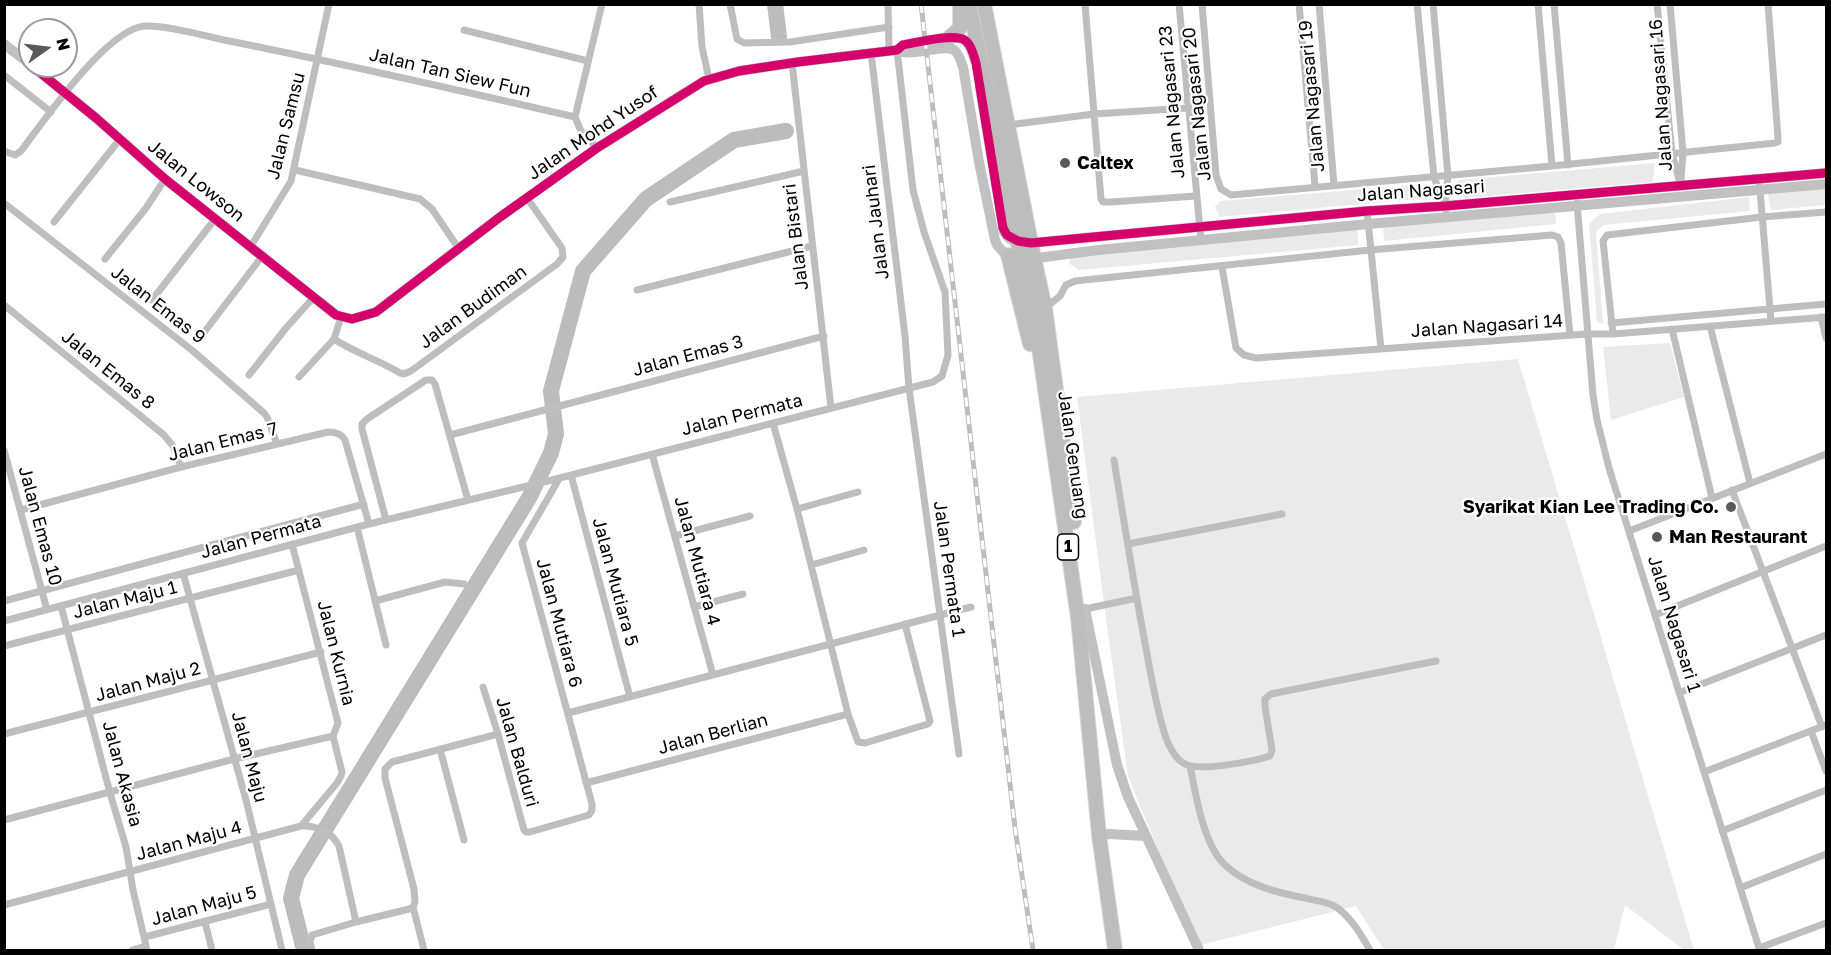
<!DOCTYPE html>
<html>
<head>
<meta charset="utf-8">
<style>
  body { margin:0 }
  #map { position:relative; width:1831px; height:955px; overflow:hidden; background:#fff; font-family:"Golos Text",sans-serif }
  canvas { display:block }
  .frame { position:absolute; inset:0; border:6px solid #000; pointer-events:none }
  .north { position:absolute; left:18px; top:18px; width:60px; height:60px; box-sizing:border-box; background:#fff; border:2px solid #999; border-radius:50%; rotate:76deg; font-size:16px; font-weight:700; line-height:24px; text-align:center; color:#000 }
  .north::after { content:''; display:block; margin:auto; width:21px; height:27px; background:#595959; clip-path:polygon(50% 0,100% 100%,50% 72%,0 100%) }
</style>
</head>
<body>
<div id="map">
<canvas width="1831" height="955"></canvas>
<div class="frame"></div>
<div class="north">N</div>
</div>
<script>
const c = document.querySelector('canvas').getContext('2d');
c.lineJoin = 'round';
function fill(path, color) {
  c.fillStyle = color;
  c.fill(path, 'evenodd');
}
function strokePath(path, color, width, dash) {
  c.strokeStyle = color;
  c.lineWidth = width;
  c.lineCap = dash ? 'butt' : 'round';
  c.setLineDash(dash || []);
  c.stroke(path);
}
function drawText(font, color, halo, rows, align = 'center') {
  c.font = font + ' "Golos Text",sans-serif';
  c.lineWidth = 4.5;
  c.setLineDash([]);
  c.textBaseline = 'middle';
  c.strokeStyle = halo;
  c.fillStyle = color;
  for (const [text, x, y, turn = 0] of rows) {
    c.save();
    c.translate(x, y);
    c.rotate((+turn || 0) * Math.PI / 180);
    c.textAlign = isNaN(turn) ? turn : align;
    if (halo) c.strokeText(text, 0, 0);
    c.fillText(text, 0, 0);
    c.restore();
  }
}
const green = new Path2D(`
  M1655,163L1653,182L1465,198L1452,189L1458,180Z
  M1427,184V198L1220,217L1215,207L1220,201Z
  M1826,188V205L1771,210L1768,194Z
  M1749,197L1750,211L1603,225L1596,232L1603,323L1597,322L1589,224L1600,214Z
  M1555,212L1556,224L1384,241L1383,226Z
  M1357,229L1359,245L1079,270L1071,265L1069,260L1073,257Z
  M1670,343L1684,397L1611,420L1603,347Z
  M1518,359L1694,950H1684L1625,905L1614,950H1384L1356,906L1197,946L1128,776L1106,619L1077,397Z`);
const river = new Path2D(`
  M775,4L779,37
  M304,950L291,898L297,875L529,498L551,453L556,434L551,391L583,271L646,199L734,140L786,131`);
const street = new Path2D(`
  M699,4L702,47L709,79
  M730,4L737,39L744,43L790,42L889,27
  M888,4L889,51
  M1085,4L1101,199L1103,202H1111L1196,196
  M1179,4L1201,240
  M1202,4L1216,175L1221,189L1231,195L1552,166L1775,143L1778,142V138L1768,4
  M1299,4L1315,186
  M1319,4L1334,185
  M1417,4L1434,177L1446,210
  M1433,4L1448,176L1445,204
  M1538,4L1552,166
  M1554,4L1568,165
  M1657,4L1672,153L1681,187
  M1670,4L1683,152L1681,179
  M464,30L588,61
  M871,53L905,336L909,388L959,754
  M792,63L831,408
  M4,75L51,112
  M1187,101L1210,99
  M1008,125L1094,114L1188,108
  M597,148L581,131L575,117L602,4
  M4,151L15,155L21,151C46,118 101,38 139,27C155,22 206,36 224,40C341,63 458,90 575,117
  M295,170L420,199L432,209L459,249
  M1759,178L1771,321
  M670,202L804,171
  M4,203L193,351L264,413L267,417L277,444
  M1577,203L1593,395L1597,420L1609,468L1759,948L1826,923
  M1367,211L1381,349
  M54,222L120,139
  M251,246L291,181L329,4
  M105,259L146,208L165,179
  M1222,267L1236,348L1244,355L1256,358L1587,334H1613L1826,317
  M637,290L812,246
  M152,300L215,219
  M4,305L164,435L173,446L181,467
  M1045,308L1060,296L1066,285L1075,281L1370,250L1552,235L1558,237L1561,243L1570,335
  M1821,317L1826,338
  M1611,323L1826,304
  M1710,326L1750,483
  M1672,329L1712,498
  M1613,334L1603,241L1607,235L1762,217L1826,212
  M199,339L263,255
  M334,339C355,353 379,360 400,373L404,374L411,371L557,264L563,257L562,248L527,198
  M249,375L286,328L314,297
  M299,377L334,339L341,317
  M773,423L797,509L848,714L858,742L865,743L928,724L930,721L905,624
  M450,435L824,336
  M4,450L47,610
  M652,454L713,675
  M1114,460C1123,516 1132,572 1142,627C1149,663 1154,700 1165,735C1168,745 1175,759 1185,764C1199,772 1255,761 1270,756L1272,750L1265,707V699L1271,694L1436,661
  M571,475L630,697
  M1732,490L1822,727
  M797,509L858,492
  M21,510L181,467L328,432C335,432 342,434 345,440L369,524
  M386,520L362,429V424L367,419L426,380H432L435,384L468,500
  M357,527L386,645
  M1629,531L1826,454
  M675,536L750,516
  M292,544L338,723L333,736L342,772L341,776L337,783L301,826
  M1128,544L1282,514
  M811,565L864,550
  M183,573L246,800L282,950
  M4,601L364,504
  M375,601L445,582L464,584
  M61,606L110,793L126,847L133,890L147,950
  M694,607L743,594
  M1085,609L1137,598
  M1655,615L1826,546
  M4,621L369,524L548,481L933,382L942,376L948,355L945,292L924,232L913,190L897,50
  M4,646L299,570
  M483,687L498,734L524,830L526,832H530L589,815L592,810V804L522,543L559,479
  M1679,693L1826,635
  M568,713L971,607
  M1811,731L1826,771
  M4,734L321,652
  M440,749L464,840
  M1190,766C1196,795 1203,844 1225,865C1246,885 1278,893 1305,898C1315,901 1327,901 1336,907C1351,917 1361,935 1370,950
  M1704,772L1826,725
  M586,783L848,714
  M4,820L234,759L333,736
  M1722,831L1826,790
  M1740,888L1826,854
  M4,905L301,826C316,825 332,832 339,846L356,922L409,909L413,907L415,902L414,889L385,778V769L392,762L498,734
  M413,907L424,950
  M205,922L212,950
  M145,937L271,904
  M132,950L146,946
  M312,950L310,942L312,935L356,922`);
const secondary = new Path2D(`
  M4,44L30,64
  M897,50C914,58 942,43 954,50C959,53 961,62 963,67L979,162L995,240L997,245L1004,253L1022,260L1098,250L1368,224L1826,184
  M32,66L96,118L165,179L336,315L352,319L376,312L500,217L597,148L704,81L739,71L798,62L897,50L903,45C916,43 954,33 964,40C971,45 973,54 975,61
  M980,88L1004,232L1010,239L1031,243L1367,211L1445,206L1826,173
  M1085,609L1117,765L1128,797L1199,950
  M1099,835L1109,834L1145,836`);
const highway = new Path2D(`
  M969,4L1038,341L1078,618L1099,835L1115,950
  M984,4L1034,258L1045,308L1074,522
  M949,38L960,28V4
  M1008,255L1030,344`);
const rail = new Path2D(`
  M921,4L1015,828L1033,950`);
const cycleway = new Path2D(`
  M32,66L96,118L165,179L336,315L352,319L376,312L500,217L597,148L704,81L739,71L798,62L897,50L903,45C916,43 956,32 966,41C972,46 974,56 976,63L1003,228L1007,235L1018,241L1031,243L1367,211L1445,206L1826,173`);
const markers = [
  [1065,163,6,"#595959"],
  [1731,507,6,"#595959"],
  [1657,537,6,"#595959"]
];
const shields = [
  [1068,547,21]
];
const shieldNames = [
  ["1",1068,547]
];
const streetNames = [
  ["Jalan Tan Siew Fun",450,73,13],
  ["Jalan Nagasari 16",1661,95,-94],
  ["Jalan Nagasari 19",1312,96,-95],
  ["Jalan Nagasari 23",1172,102,-95],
  ["Jalan Nagasari 20",1197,104,-96],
  ["Jalan Samsu",286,126,-76],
  ["Jalan Mohd Yusof",593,133,-34],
  ["Jalan Lowson",196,181,39],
  ["Jalan Nagasari",1421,191,-4],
  ["Jalan Jauhari",876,222,-97],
  ["Jalan Bistari",796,237,-97],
  ["Jalan Emas 9",158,305,38],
  ["Jalan Budiman",473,307,-36],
  ["Jalan Nagasari 14",1487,326,-4],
  ["Jalan Emas 3",688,356,-15],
  ["Jalan Emas 8",108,370,39],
  ["Jalan Permata",742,415,-14],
  ["Jalan Emas 7",223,442,-14],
  ["Jalan Genuang",1073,455,82],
  ["Jalan Emas 10",40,526,75],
  ["Jalan Permata",261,537,-15],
  ["Jalan Mutiara 4",697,561,75],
  ["Jalan Permata 1",949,569,82],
  ["Jalan Mutiara 5",615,582,75],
  ["Jalan Maju 1",125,600,-14],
  ["Jalan Mutiara 6",559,623,75],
  ["Jalan Nagasari 1",1674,624,73],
  ["Jalan Kurnia",336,653,76],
  ["Jalan Maju 2",148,682,-15],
  ["Jalan Berlian",713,734,-15],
  ["Jalan Balduri",517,752,74],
  ["Jalan Maju",249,757,75],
  ["Jalan Akasia",122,774,75],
  ["Jalan Maju 4",189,841,-15],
  ["Jalan Maju 5",204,906,-15]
];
const poiNames = [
  ["Caltex",1077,163],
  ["Syarikat Kian Lee Trading Co.",1719,507,"right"],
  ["Man Restaurant",1669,537]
];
fill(green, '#eaeaea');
strokePath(river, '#bcbcbc', 16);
strokePath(highway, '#dbdbdb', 16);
strokePath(street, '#bebebe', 7);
strokePath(secondary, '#c1c1c1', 10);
strokePath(highway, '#bdbdbd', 14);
strokePath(rail, '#bdbdbd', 5);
strokePath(rail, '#fff', 3, [9]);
strokePath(cycleway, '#d6006c', 9);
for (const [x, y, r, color] of markers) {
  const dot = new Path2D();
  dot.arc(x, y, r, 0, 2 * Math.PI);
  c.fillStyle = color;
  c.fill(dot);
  strokePath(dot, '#fff', 2);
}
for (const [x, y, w] of shields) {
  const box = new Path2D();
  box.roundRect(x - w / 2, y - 13, w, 26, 4.5);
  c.fillStyle = '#fff';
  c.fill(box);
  strokePath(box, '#000', 1.5);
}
drawText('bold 16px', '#000', null, shieldNames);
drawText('18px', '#000', '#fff', streetNames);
drawText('bold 18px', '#000', '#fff', poiNames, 'left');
</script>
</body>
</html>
